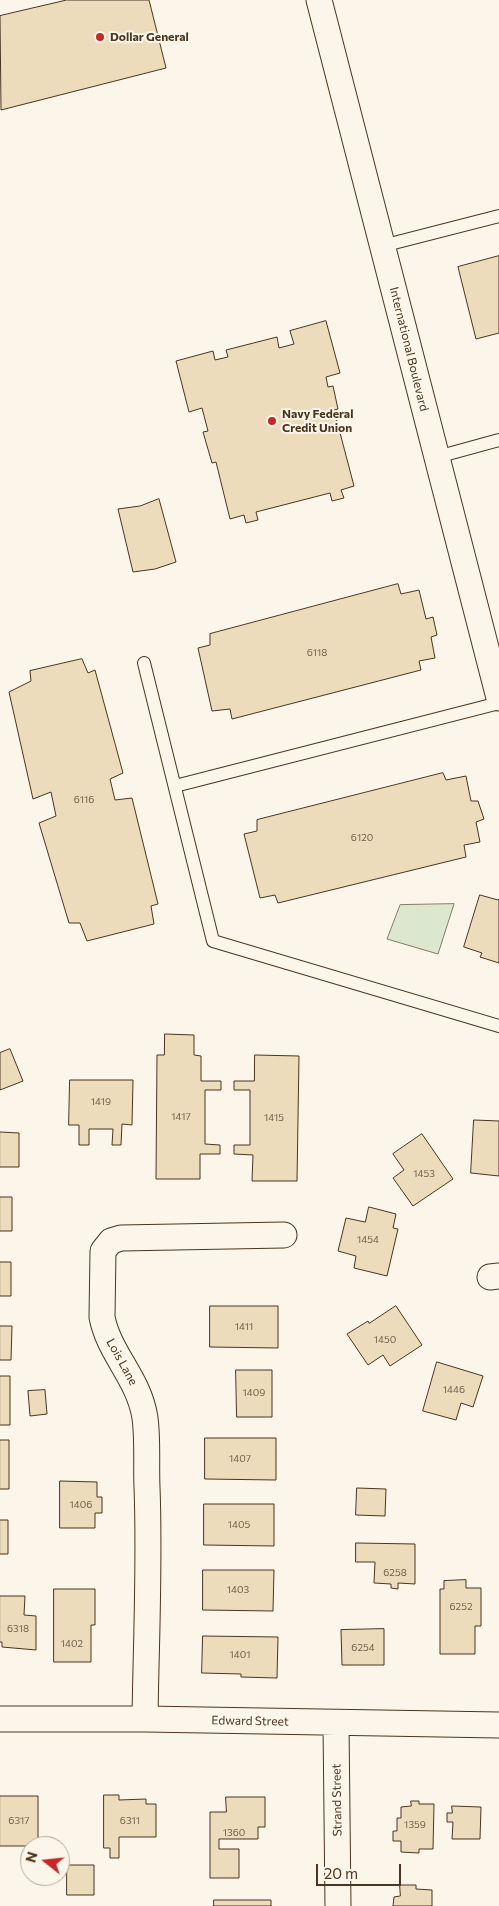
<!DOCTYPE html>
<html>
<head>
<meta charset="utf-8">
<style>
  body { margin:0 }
  #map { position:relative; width:499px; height:1906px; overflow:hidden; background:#fbf6e9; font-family:Commissioner,sans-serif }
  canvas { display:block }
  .north { position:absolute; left:20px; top:1836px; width:50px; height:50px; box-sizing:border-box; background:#fbf6e9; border:1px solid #b4a999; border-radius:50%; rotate:286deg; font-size:14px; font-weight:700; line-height:20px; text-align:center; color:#4a3520 }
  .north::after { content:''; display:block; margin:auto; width:18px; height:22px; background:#c62828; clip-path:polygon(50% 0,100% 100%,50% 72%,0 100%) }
  .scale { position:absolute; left:316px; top:1864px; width:85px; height:22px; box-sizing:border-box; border:2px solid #4a3520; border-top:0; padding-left:6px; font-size:15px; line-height:18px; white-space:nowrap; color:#4a3520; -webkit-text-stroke:4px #fbf6e9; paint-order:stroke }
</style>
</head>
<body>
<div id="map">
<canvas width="499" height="1906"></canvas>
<div class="north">N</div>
<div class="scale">20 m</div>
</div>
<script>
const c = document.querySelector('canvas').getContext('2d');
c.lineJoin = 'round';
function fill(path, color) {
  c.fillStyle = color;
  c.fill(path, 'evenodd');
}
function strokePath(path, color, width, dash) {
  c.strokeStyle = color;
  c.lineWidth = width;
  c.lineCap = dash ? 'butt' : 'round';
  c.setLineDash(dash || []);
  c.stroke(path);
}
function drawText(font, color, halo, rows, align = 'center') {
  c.font = font + ' Commissioner,sans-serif';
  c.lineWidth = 4;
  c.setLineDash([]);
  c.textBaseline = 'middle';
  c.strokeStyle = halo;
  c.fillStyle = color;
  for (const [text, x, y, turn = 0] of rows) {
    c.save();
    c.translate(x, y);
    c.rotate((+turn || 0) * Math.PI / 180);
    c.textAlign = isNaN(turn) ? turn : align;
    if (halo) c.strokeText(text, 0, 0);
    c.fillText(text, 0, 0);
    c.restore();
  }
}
const green = new Path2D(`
  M454,904L438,954L387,939L400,905Z`);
const building = new Path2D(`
  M67,0H149L166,68L1,110L0,16Z
  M499,256V333L476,339L458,267Z
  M326,321L340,373L326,377L328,387L333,386L338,409L334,410L354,486L341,490L344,498L332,501L330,493L256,512L258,520L246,523L244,515L230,519L216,462L212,463L203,432L208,431L202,408L189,412L176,361L213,351L215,360L228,357L226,350L277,337L279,348L294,344L290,331Z
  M159,499L176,562L155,569L133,572L118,509L140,506Z
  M398,584L401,594L419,590L426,619L433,617L437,635L431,637L435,658L419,661L421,670L232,719L230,709L212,711L198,648L210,645V634Z
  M82,659L88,673L95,670L123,773L110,779L115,800L132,798L158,904L151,906L154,924L87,941L80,923H69L39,823L56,816L51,792L33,799L9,692L31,681L30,671Z
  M443,773L446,780L466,776L471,801H478L484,819L476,822L480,842L464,845L466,857L278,903L275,895L260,898L244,834L257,831V820Z
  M480,895L498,900L499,899V963L480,957L482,953L464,947Z
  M165,1034L194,1035V1055L201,1056V1081H221V1090H205V1144L220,1145V1154H200V1179H156L157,1055H164Z
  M10,1049L23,1081L0,1090V1053Z
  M255,1055L299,1056L297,1181H252L253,1155L234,1154V1145H250V1090H234V1081H254Z
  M70,1080H133L132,1125L122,1124L121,1145H112L113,1129H89V1145H79V1125H69Z
  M474,1120L499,1121V1176L471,1173Z
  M0,1132L19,1133V1167H0Z
  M422,1134L453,1179L413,1206L393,1178L404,1170L393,1154Z
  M0,1197H12V1231H0Z
  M369,1207L396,1214L393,1228L398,1229L387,1276L354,1268L356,1256L338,1251L346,1218L365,1222Z
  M0,1262H11V1296H0Z
  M210,1306H278V1348L210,1347Z
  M396,1306L422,1345L390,1366L383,1355L368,1365L347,1334L368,1321L369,1323Z
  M0,1326H12L11,1360H0Z
  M437,1362L483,1376L473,1407L461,1403L456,1420L423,1411Z
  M236,1370H272V1417H237Z
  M0,1376H10V1425H0Z
  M45,1390L47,1414L30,1416L28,1391Z
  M205,1438H276V1480L205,1479Z
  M0,1440H9V1489H0Z
  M60,1481L97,1482V1497H102V1513H95V1528H60Z
  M357,1488L386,1489L385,1516L356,1515Z
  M204,1504H274V1546L204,1545Z
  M0,1520H8V1554H0Z
  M356,1543L415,1544V1584L398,1583V1589L391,1588V1584L374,1583L375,1562H356Z
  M203,1570H274L273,1611L203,1610Z
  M466,1580V1588H481V1626H475V1654H440V1589H444V1581Z
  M54,1589H95V1625H91V1662H54Z
  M0,1596H25L24,1615L36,1616V1650L2,1647V1642H0Z
  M384,1629V1665H342L341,1630Z
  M203,1636L278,1637L277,1678L241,1677V1674L202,1673Z
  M104,1795H119V1800L146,1799V1804H156V1837H119V1858H110V1848H104Z
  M0,1796H38V1846H0Z
  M226,1797H265V1827H258V1839H219V1849H239V1878H210V1812H226Z
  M411,1801H419V1804H434L433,1849H419V1853L401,1852V1841H393V1831H397V1818H401V1807L411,1806Z
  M452,1806L481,1807L480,1839H452L453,1822H447V1813H452Z
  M67,1865H94V1895H67Z
  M400,1885H416V1889L432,1890V1906H393L394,1897L400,1896Z
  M214,1900H271V1906H214Z`);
const lane = new Path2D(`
  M382,246L499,216
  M437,457L499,440
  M144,663L213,941L499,1026
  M175,786L499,703`);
const street = new Path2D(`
  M319,0L499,698
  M490,1277L499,1276
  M0,1719H145L499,1725
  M145,1719C146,1642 150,1564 147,1487C146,1464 148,1440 145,1418C139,1378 109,1354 102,1317L103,1251L111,1241L121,1238L284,1235
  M336,1723L338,1906`);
const markers = [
  [100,37,5,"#c62828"],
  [272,421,5,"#c62828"]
];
const numberNames = [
  ["6118",317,653],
  ["6116",84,800],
  ["6120",362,838],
  ["1419",101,1102],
  ["1417",181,1117],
  ["1415",274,1118],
  ["1453",424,1174],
  ["1454",368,1240],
  ["1411",244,1327],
  ["1450",385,1340],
  ["1446",454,1390],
  ["1409",254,1393],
  ["1407",240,1459],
  ["1406",81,1505],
  ["1405",239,1525],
  ["6258",395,1573],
  ["1403",238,1590],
  ["6252",461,1607],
  ["6318",18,1629],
  ["1402",72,1644],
  ["6254",363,1648],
  ["1401",240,1655],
  ["6317",19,1821],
  ["6311",130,1821],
  ["1359",415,1825],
  ["1360",234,1833]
];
const poiNames = [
  ["Dollar General",110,37],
  ["Navy Federal",282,414],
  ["Credit Union",282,428]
];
const streetNames = [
  ["International Boulevard",409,349,76],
  ["Lois Lane",122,1362,61],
  ["Edward Street",250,1721,1],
  ["Strand Street",337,1800,-91]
];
fill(green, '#dce7d0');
strokePath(green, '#887966', 1);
fill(building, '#ecdcbc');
strokePath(building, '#4a3520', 1);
strokePath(lane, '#4a3520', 14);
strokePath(street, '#4a3520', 27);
strokePath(lane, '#fbf6e9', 12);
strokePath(street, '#fbf6e9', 25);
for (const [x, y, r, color] of markers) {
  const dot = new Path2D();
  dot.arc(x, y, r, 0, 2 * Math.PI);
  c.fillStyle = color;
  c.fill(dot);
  strokePath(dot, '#fbf6e9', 2);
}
drawText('10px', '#725f47', null, numberNames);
drawText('bold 12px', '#4a3520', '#fbf6e9', poiNames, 'left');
drawText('12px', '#4a3520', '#fbf6e9', streetNames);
</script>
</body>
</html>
